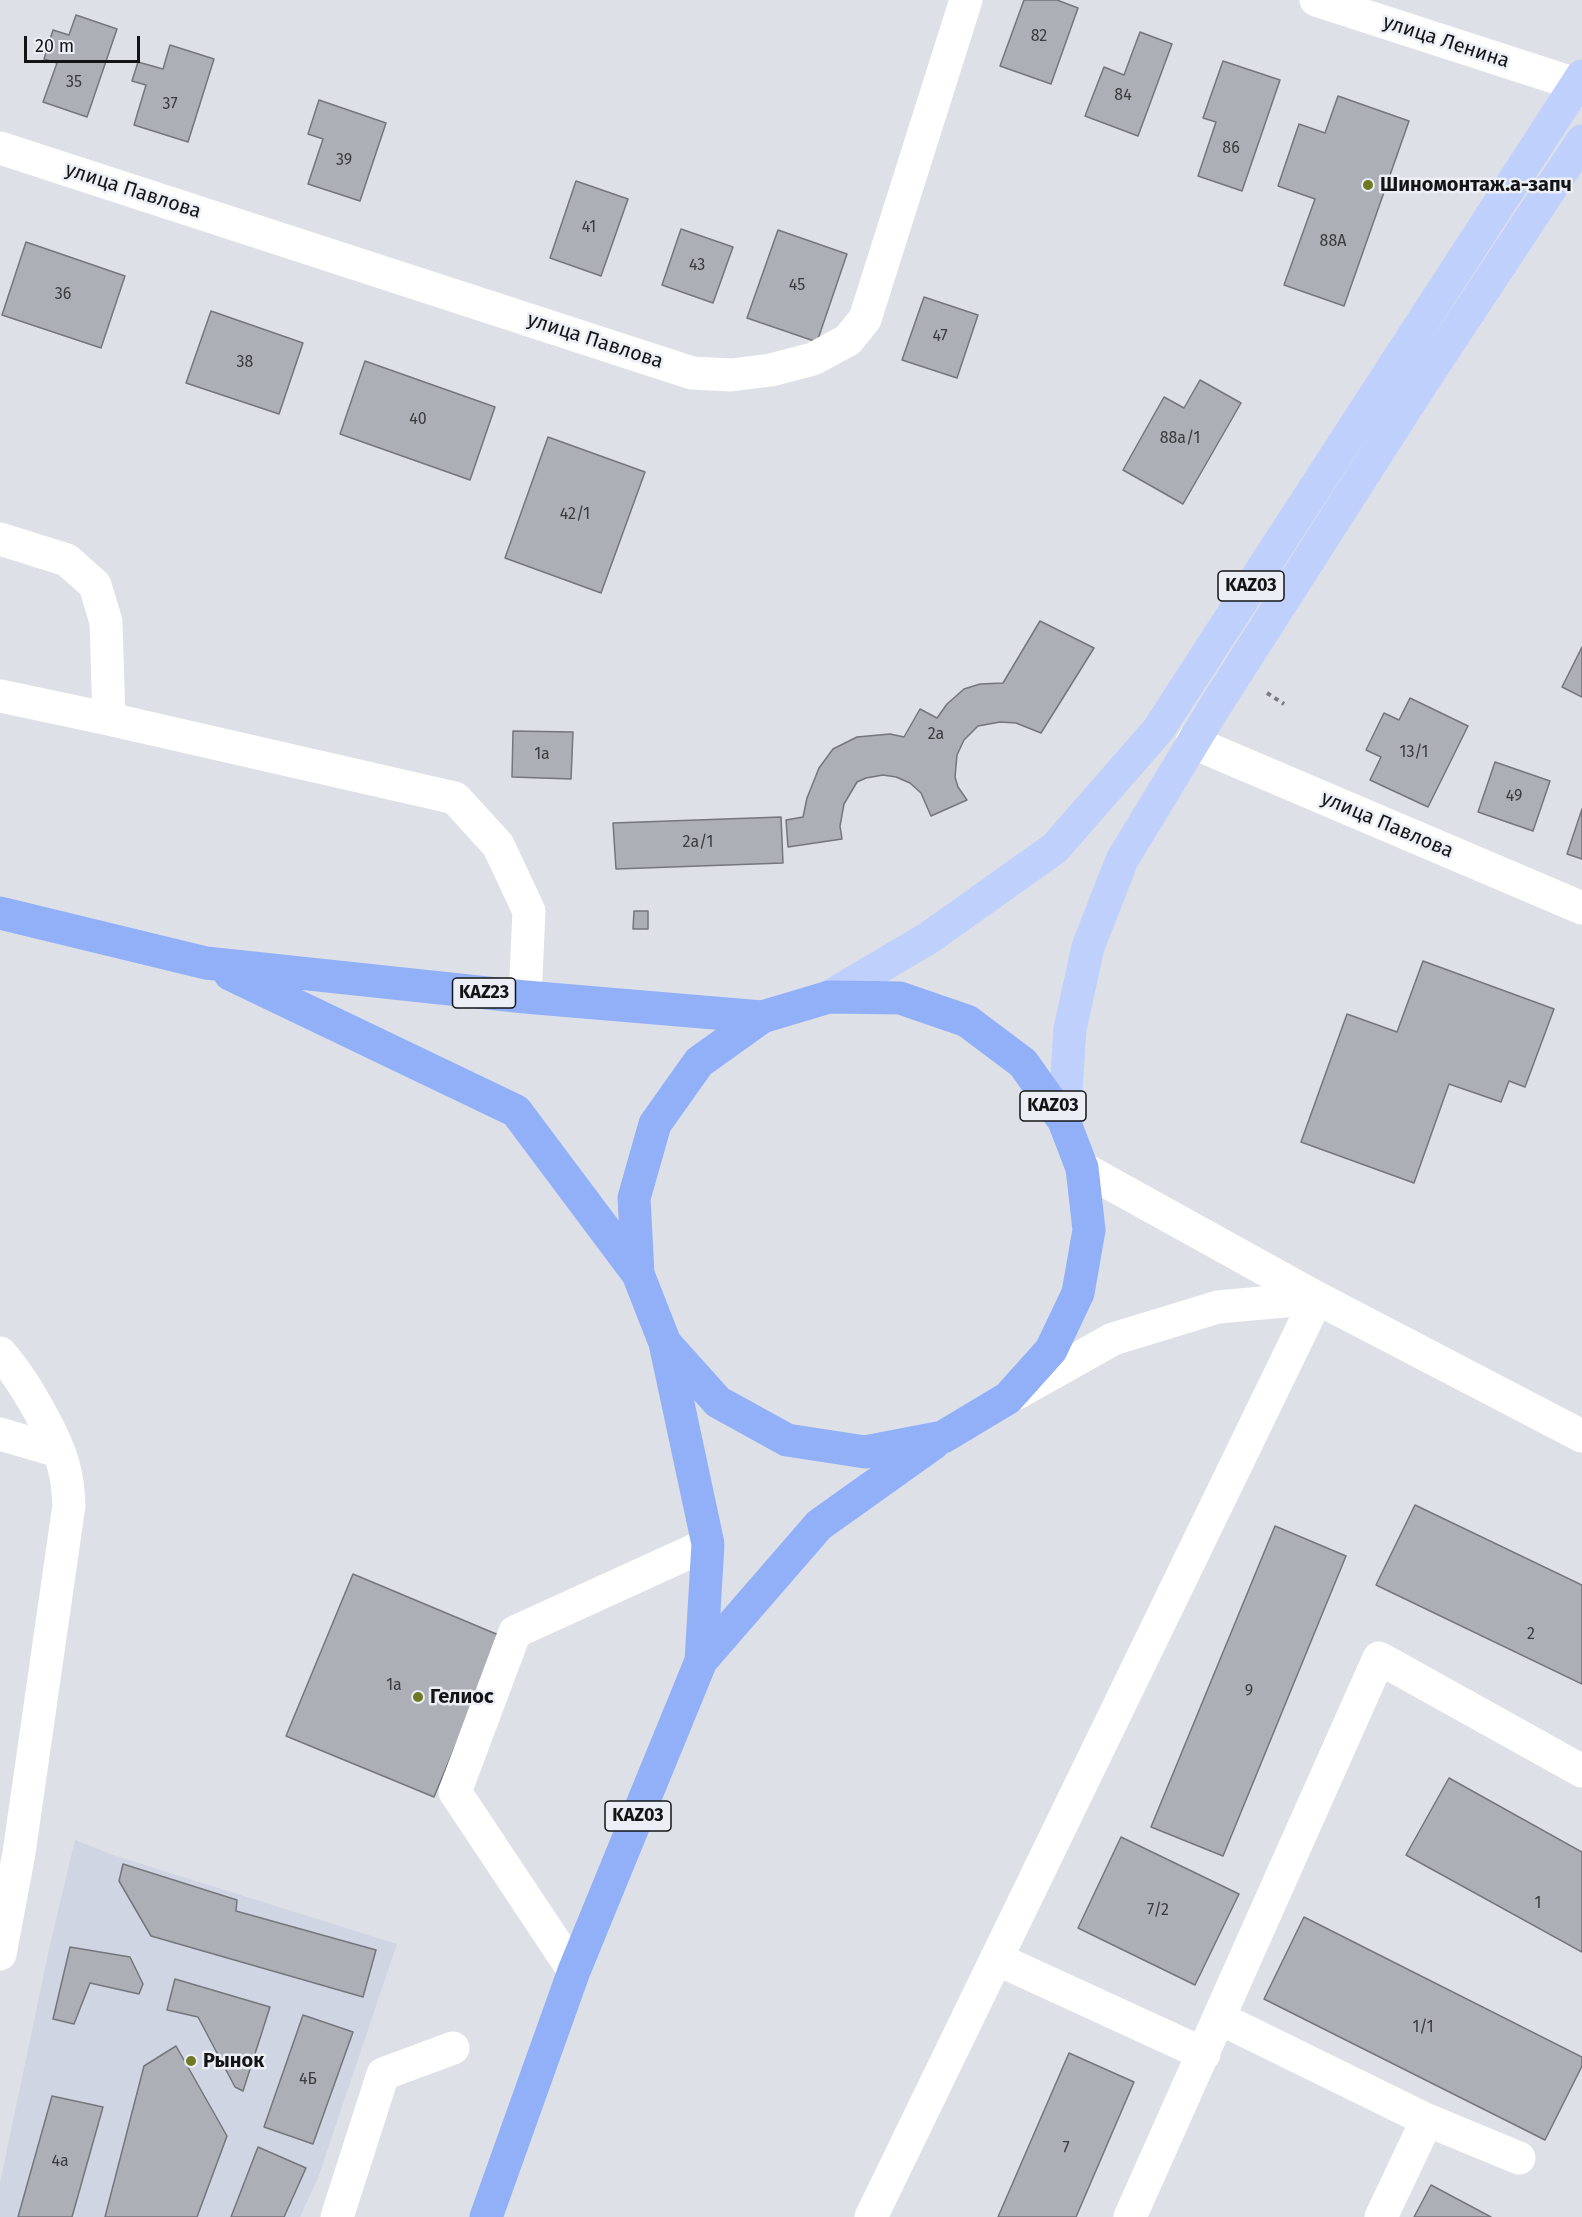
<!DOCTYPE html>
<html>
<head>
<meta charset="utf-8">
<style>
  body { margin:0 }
  #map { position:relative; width:1582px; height:2217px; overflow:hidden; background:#dee0e7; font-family:"Fira Sans",sans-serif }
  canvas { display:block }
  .scale { position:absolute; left:24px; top:36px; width:116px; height:27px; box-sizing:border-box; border:3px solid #131416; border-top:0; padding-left:8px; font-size:18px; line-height:21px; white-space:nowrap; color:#131416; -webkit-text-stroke:4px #ebeef4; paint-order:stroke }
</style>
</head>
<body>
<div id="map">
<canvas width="1582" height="2217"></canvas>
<div class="scale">20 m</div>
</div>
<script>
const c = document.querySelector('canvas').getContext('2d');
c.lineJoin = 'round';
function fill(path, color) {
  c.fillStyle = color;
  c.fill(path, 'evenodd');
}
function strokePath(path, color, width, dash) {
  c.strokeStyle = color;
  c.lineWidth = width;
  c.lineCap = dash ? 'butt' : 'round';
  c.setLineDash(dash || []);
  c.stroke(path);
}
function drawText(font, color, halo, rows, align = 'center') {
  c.font = font + ' "Fira Sans",sans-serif';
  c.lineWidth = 5;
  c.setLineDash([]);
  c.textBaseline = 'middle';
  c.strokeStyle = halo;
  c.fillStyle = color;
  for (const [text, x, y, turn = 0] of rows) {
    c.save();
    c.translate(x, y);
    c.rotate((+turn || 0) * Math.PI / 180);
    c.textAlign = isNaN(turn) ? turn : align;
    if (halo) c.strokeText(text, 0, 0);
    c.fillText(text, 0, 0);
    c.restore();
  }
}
const built = new Path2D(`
  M75,1840L113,1855L397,1944L318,2178L300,2217H0V2183L51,1940Z`);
const building = new Path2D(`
  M1024,0H1057L1078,8L1051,84L1000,66Z
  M76,15L117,29L87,117L43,102L57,63L44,59L53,30L69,35Z
  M1140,32L1172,44L1138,136L1085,116L1104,67L1124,75Z
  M170,45L214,59L188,142L134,125L146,85L132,81L138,62L163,69Z
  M1223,61L1280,80L1242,191L1198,176L1216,122L1203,118Z
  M1338,96L1409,121L1344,306L1284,285L1315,199L1278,186L1299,124L1325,133Z
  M319,100L386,123L360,201L308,184L323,139L308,134Z
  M576,181L628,199L601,276L550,258Z
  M681,229L733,247L713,303L662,285Z
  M778,230L847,254L817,342L747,318Z
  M26,242L125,276L101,348L2,315Z
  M924,297L978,315L957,378L902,360Z
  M211,311L303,343L279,414L186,383Z
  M365,361L495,407L470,480L340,434Z
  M1200,380L1241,403L1183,504L1123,470L1164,397L1184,408Z
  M548,437L645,472L601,593L505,558Z
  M1040,621L1094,648L1041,733L1016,723L1000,722L978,726L964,740L957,755L955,777L958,787L967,800L931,816L921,793L910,783L896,777L883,775L866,778L857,782L844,804L840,826L842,839L788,847L786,820L803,817L807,798L819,768L833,749L857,737L890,734L904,737L920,709L937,718L947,704L964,689L980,684L1003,683Z
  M1582,647V697L1562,687Z
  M1410,698L1468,726L1428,807L1370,780L1381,757L1366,750L1384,713L1399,720Z
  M513,731L573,732L571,779L512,777Z
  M1495,762L1550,781L1533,831L1478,812Z
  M1582,809V859L1567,854Z
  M781,817L783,863L616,869L613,823Z
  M634,911H648V929H633Z
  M1423,961L1554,1009L1525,1087L1509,1081L1501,1102L1449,1084L1414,1183L1301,1142L1347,1014L1397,1032Z
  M1415,1505L1582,1585V1684L1376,1585Z
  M1275,1526L1346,1556L1223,1856L1151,1827Z
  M353,1574L501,1636L434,1797L286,1736Z
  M1449,1778L1582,1852V1952L1406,1855Z
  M1121,1837L1239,1894L1195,1985L1078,1928Z
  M123,1864L237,1900L236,1911L376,1950L363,1997L151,1936L119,1881Z
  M1304,1917L1582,2057V2066L1545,2140L1264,1999Z
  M70,1947L130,1957L143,1984L139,1994L90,1983L74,2024L53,2019Z
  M175,1979L270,2007L243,2091L235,2087L198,2017L167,2010Z
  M303,2015L353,2032L313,2144L264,2127Z
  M176,2046L227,2136L197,2217H105L144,2066Z
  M1069,2053L1134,2082L1076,2217H998Z
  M52,2096L103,2107L72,2217H18Z
  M258,2147L306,2168L284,2217H231Z
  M1431,2185L1491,2217H1414Z`);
const path = new Path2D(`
  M1267,693L1284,704`);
const minor = new Path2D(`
  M1316,0L1582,86
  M0,148L692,373L731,375L771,370L813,359L848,340L865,319L966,0
  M0,539L67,560L95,585L106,622L109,719
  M0,696L109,719L455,798L498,845L529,911L525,997
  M1192,742L1582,908
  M1082,1168L1317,1298L1582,1436
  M0,1353C22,1377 59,1440 65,1472C68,1482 68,1494 69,1505L19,1853L0,1954
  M1015,1394L1113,1339L1218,1307L1317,1298
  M0,1434L58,1451
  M997,1959L1204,2054
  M574,1971L455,1792L515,1632L708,1544
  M1219,2018L1427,2120L1519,2158
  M337,2217L383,2074L453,2048
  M871,2217L1317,1298
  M1130,2217L1379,1658L1582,1771
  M1381,2217L1427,2120`);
const major = new Path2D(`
  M829,997L930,937L1055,848L1158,730L1582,76
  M1064,1121L1070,1029L1088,947L1122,860L1214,708L1422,383L1582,141`);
const highway = new Path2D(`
  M0,913L206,963L525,997L762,1017
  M230,974L516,1111L638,1274
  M665,1343L718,1402L787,1440L865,1452L943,1437L1008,1398L1051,1350L1078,1293L1089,1230L1082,1168L1064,1121L1023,1063L967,1021L900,998L829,997L762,1017L699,1062L655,1124L634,1198L638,1274L665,1343L708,1544L701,1661
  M486,2217L574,1971L701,1661L819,1525L934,1443`);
const markers = [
  [1368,185,6,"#6e7924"],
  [418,1697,6,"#6e7924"],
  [191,2061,6,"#6e7924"]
];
const numberNames = [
  ["82",1039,37],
  ["35",74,83],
  ["84",1123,96],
  ["37",170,105],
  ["86",1231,149],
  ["39",344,161],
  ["41",589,228],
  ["88А",1333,242],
  ["43",697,266],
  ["45",797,286],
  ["36",63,295],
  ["47",940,337],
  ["38",245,363],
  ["40",418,420],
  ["88а/1",1180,439],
  ["42/1",575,515],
  ["2а",936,735],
  ["13/1",1414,753],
  ["1а",542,755],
  ["49",1514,797],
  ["2а/1",698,843],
  ["2",1531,1635],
  ["1а",394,1686],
  ["9",1249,1692],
  ["1",1538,1904],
  ["7/2",1158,1911],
  ["1/1",1423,2028],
  ["4Б",308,2080],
  ["7",1066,2149],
  ["4а",60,2162]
];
const shields = [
  [1251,586,66],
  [484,993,63],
  [1053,1106,66],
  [638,1816,66]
];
const shieldNames = [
  ["KАZ03",1251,586],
  ["KAZ23",484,993],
  ["KАZ03",1053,1106],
  ["KАZ03",638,1816]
];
const streetNames = [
  ["улица Ленина",1446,42,18],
  ["улица Павлова",133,191,18],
  ["улица Павлова",595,341,18],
  ["улица Павлова",1387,825,23]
];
const poiNames = [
  ["Шиномонтаж.а-запч",1380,185],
  ["Гелиос",430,1697],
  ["Рынок",203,2061]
];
fill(built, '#cfd5e2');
fill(building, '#acafb5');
strokePath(building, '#74767c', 1.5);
strokePath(path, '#7b7c81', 4, [4.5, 4.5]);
strokePath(minor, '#fff', 33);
strokePath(major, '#bed0fb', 33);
strokePath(highway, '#92b0f8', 33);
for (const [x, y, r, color] of markers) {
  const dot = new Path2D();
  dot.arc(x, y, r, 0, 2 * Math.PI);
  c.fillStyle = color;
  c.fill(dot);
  strokePath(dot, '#ebeef4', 2);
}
drawText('16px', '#393b3e', null, numberNames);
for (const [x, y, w] of shields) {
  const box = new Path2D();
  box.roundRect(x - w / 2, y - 15, w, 30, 4.5);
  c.fillStyle = '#ebeef4';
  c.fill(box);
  strokePath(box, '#131416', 1.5);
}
drawText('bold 18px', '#131416', null, shieldNames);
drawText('20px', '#131416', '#ebeef4', streetNames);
drawText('bold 20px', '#131416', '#ebeef4', poiNames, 'left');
</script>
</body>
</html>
